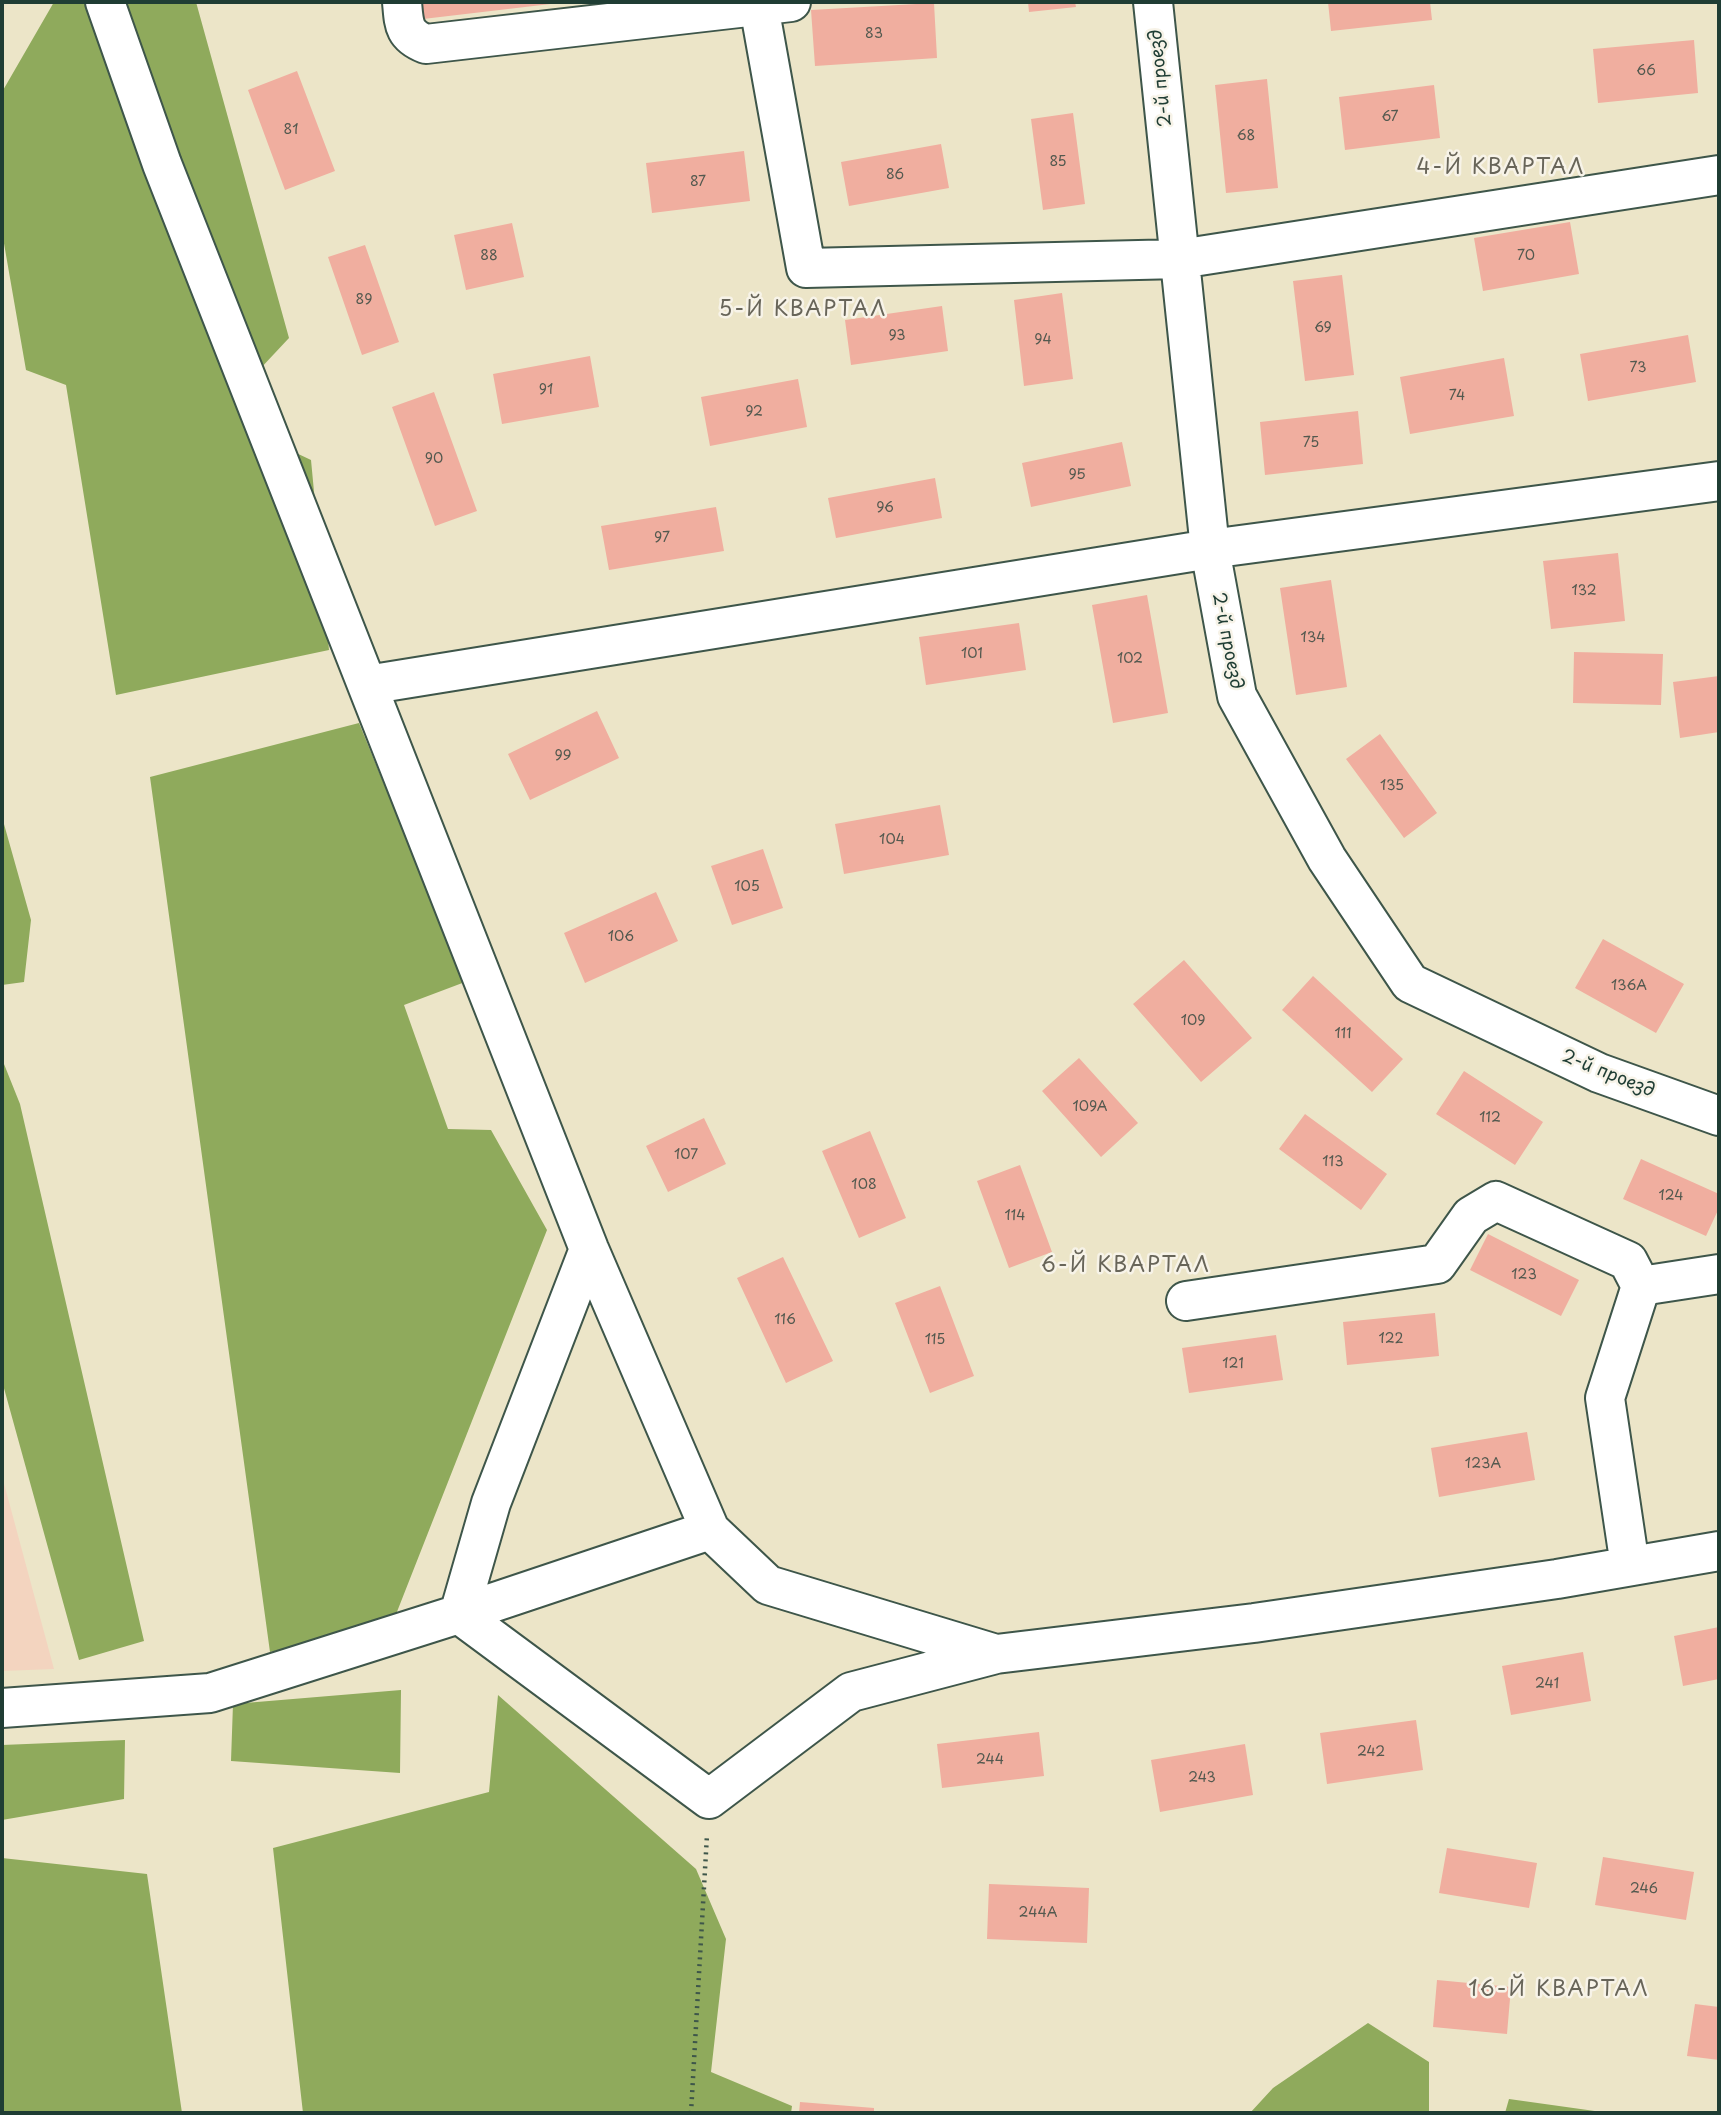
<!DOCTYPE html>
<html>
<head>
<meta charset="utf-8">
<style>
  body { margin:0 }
  #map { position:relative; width:1721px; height:2115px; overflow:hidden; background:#ece5c8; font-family:"Playpen Sans",sans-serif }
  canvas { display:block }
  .frame { position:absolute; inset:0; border:4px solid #1f3d34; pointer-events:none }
</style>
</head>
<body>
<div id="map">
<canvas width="1721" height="2115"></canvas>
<div class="frame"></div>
</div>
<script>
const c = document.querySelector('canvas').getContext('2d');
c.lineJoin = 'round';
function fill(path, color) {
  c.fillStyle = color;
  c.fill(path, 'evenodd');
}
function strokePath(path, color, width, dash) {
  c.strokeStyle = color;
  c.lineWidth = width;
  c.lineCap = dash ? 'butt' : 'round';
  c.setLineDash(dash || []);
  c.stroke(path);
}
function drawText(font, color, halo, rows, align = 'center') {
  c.font = font + ' "Playpen Sans",sans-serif';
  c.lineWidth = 5;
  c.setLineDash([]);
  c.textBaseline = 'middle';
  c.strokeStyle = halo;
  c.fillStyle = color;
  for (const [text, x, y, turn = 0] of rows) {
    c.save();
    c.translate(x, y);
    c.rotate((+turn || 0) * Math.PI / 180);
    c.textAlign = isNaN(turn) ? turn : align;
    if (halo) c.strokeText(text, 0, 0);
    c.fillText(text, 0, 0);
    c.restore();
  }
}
const built = new Path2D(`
  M2,1476L54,1669L2,1671Z`);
const forest = new Path2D(`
  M54,2H196L289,338L259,370L273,442L311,460L329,650L116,695L66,385L26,370L2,232V92Z
  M359,723L465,982L404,1005L448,1129L491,1130L547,1230L391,1627L270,1652L150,777Z
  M2,817L31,920L24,982L2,985Z
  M2,1059L20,1104L144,1641L79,1660L2,1381Z
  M401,1690L400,1773L231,1761L233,1704Z
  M498,1695L696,1869L726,1939L711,2072L792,2106L791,2113H303L273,1848L489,1792Z
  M125,1740L124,1799L2,1820V1745Z
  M2,1858L147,1874L182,2113H2Z
  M1368,2023L1429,2062V2113H1250L1273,2088Z
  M1509,2099L1609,2113H1505Z`);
const building = new Path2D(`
  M420,2H559V3L423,19Z
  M1028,2H1075L1076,7L1029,12Z
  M1328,2H1430L1432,20L1331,31Z
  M934,3L937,58L815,66L811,10Z
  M1694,40L1698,93L1598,103L1593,49Z
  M297,71L335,171L285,190L248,90Z
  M1267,79L1278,188L1226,193L1215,85Z
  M1434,85L1440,138L1345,150L1339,97Z
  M1073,113L1085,204L1043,210L1031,119Z
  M941,144L949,188L849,206L841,162Z
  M744,151L750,201L652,213L646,163Z
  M1570,222L1579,274L1483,291L1474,238Z
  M512,223L524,277L466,290L454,235Z
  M365,245L399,342L362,355L328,257Z
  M1342,275L1354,375L1305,381L1293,281Z
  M1062,293L1073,379L1024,386L1014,300Z
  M942,306L948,351L851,365L845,320Z
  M1688,335L1696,382L1588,401L1580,354Z
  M590,356L599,407L502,424L493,374Z
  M1504,358L1514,416L1410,434L1400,377Z
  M798,379L807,427L710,446L701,397Z
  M434,392L477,511L435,526L392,407Z
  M1358,411L1363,464L1265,475L1260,422Z
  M1122,442L1131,486L1031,507L1022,463Z
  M935,478L942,518L836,538L828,498Z
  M716,507L724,551L609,570L601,526Z
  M1618,553L1625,621L1551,629L1543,561Z
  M1331,580L1347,687L1296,695L1280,588Z
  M1147,595L1168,713L1113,723L1092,605Z
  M1019,623L1026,670L926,685L919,637Z
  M1574,652L1663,654L1661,705L1573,703Z
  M1719,676V732L1680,738L1673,682Z
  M597,711L619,758L530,800L508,754Z
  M1380,734L1437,813L1404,838L1346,759Z
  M940,805L949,855L844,874L835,824Z
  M763,849L783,908L732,925L711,866Z
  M656,892L678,941L585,983L564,933Z
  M1603,939L1684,984L1656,1033L1575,988Z
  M1184,960L1252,1038L1201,1082L1133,1004Z
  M1313,976L1403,1059L1372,1092L1282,1010Z
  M1079,1058L1138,1123L1101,1157L1042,1091Z
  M1464,1071L1543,1122L1515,1165L1436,1114Z
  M1305,1114L1387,1174L1361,1210L1279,1149Z
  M704,1118L726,1164L668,1192L646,1146Z
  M870,1131L906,1218L859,1238L822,1151Z
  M1641,1159L1719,1194V1208L1706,1236L1623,1199Z
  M1020,1165L1052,1252L1009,1268L977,1181Z
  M1488,1234L1579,1280L1561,1316L1470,1270Z
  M783,1257L833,1361L786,1383L737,1278Z
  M940,1286L974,1376L930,1393L895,1303Z
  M1435,1313L1439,1356L1347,1365L1343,1322Z
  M1276,1335L1283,1380L1189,1393L1182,1348Z
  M1527,1432L1535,1480L1439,1497L1431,1448Z
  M1719,1627V1679L1683,1686L1674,1636Z
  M1583,1652L1591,1701L1511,1715L1502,1666Z
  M1416,1720L1423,1770L1327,1784L1320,1733Z
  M1039,1732L1044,1776L942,1788L937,1744Z
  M1245,1744L1253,1795L1160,1812L1151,1760Z
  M1447,1848L1537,1863L1529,1908L1439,1893Z
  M1603,1857L1694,1872L1686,1920L1595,1905Z
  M989,1884L1089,1888L1087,1943L987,1939Z
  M1437,1980L1511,1987L1507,2034L1433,2027Z
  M1695,2004L1719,2007V2060L1687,2056Z
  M800,2102L874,2108V2113H799Z`);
const path = new Path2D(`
  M691,2113L707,1835`);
const minor = new Path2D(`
  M105,2L162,164L589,1249L710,1530L768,1585L996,1654
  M402,2C404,24 403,35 426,44L791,2
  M1153,2L1210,549L1237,696L1327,859L1410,983L1599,1073L1719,1116
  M759,6L806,268L1180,259L1719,175
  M367,685L1210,549L1719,481
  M1186,1301L1437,1264L1471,1216L1496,1201L1628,1261L1641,1286
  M1630,1566L1605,1398L1641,1286L1719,1274
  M459,1614L709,1799L851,1692L996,1654L1254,1623L1557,1579L1719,1551
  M459,1614L491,1503L589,1249
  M2,1708L210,1693L459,1614L710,1530`);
const numberNames = [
  ["83",874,34],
  ["66",1646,71],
  ["67",1390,117],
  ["81",291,130],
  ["68",1246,136],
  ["85",1058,162],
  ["86",895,175],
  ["87",698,182],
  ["88",489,256],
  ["70",1526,256],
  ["89",364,300],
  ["69",1323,328],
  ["93",897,336],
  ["94",1043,340],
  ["73",1638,368],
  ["91",546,390],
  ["74",1457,396],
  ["92",754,412],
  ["75",1311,443],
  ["90",434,459],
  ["95",1077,475],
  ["96",885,508],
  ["97",662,538],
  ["132",1584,591],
  ["134",1313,638],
  ["101",972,654],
  ["102",1130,659],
  ["99",563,756],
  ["135",1392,786],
  ["104",892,840],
  ["105",747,887],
  ["106",621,937],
  ["136А",1629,986],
  ["109",1193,1021],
  ["111",1343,1034],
  ["109А",1090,1107],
  ["112",1490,1118],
  ["107",686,1155],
  ["113",1333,1162],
  ["108",864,1185],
  ["124",1671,1196],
  ["114",1015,1216],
  ["123",1524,1275],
  ["116",785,1320],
  ["122",1391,1339],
  ["115",935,1340],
  ["121",1233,1364],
  ["123А",1483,1464],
  ["241",1547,1684],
  ["242",1371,1752],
  ["244",990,1760],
  ["243",1202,1778],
  ["246",1644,1889],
  ["244А",1038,1913]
];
const streetNames = [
  ["2-й проезд",1161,78,-96],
  ["2-й проезд",1227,641,79],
  ["2-й проезд",1608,1074,22]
];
const quarterNames = [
  ["4-Й КВАРТАЛ",1501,168],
  ["5-Й КВАРТАЛ",803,310],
  ["6-Й КВАРТАЛ",1126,1266],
  ["16-Й КВАРТАЛ",1559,1990]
];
fill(built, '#f3d4bf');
fill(forest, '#8faa5c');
fill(building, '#f0ae9f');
strokePath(minor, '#3e564a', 42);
strokePath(path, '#3e564a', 4.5, [2, 5]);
strokePath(minor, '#fff', 38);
drawText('14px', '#53594f', null, numberNames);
drawText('18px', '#1f3d34', '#f7f3e8', streetNames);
c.letterSpacing = '2px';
drawText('21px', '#686559', '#f7f3e8', quarterNames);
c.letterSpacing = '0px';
</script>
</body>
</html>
